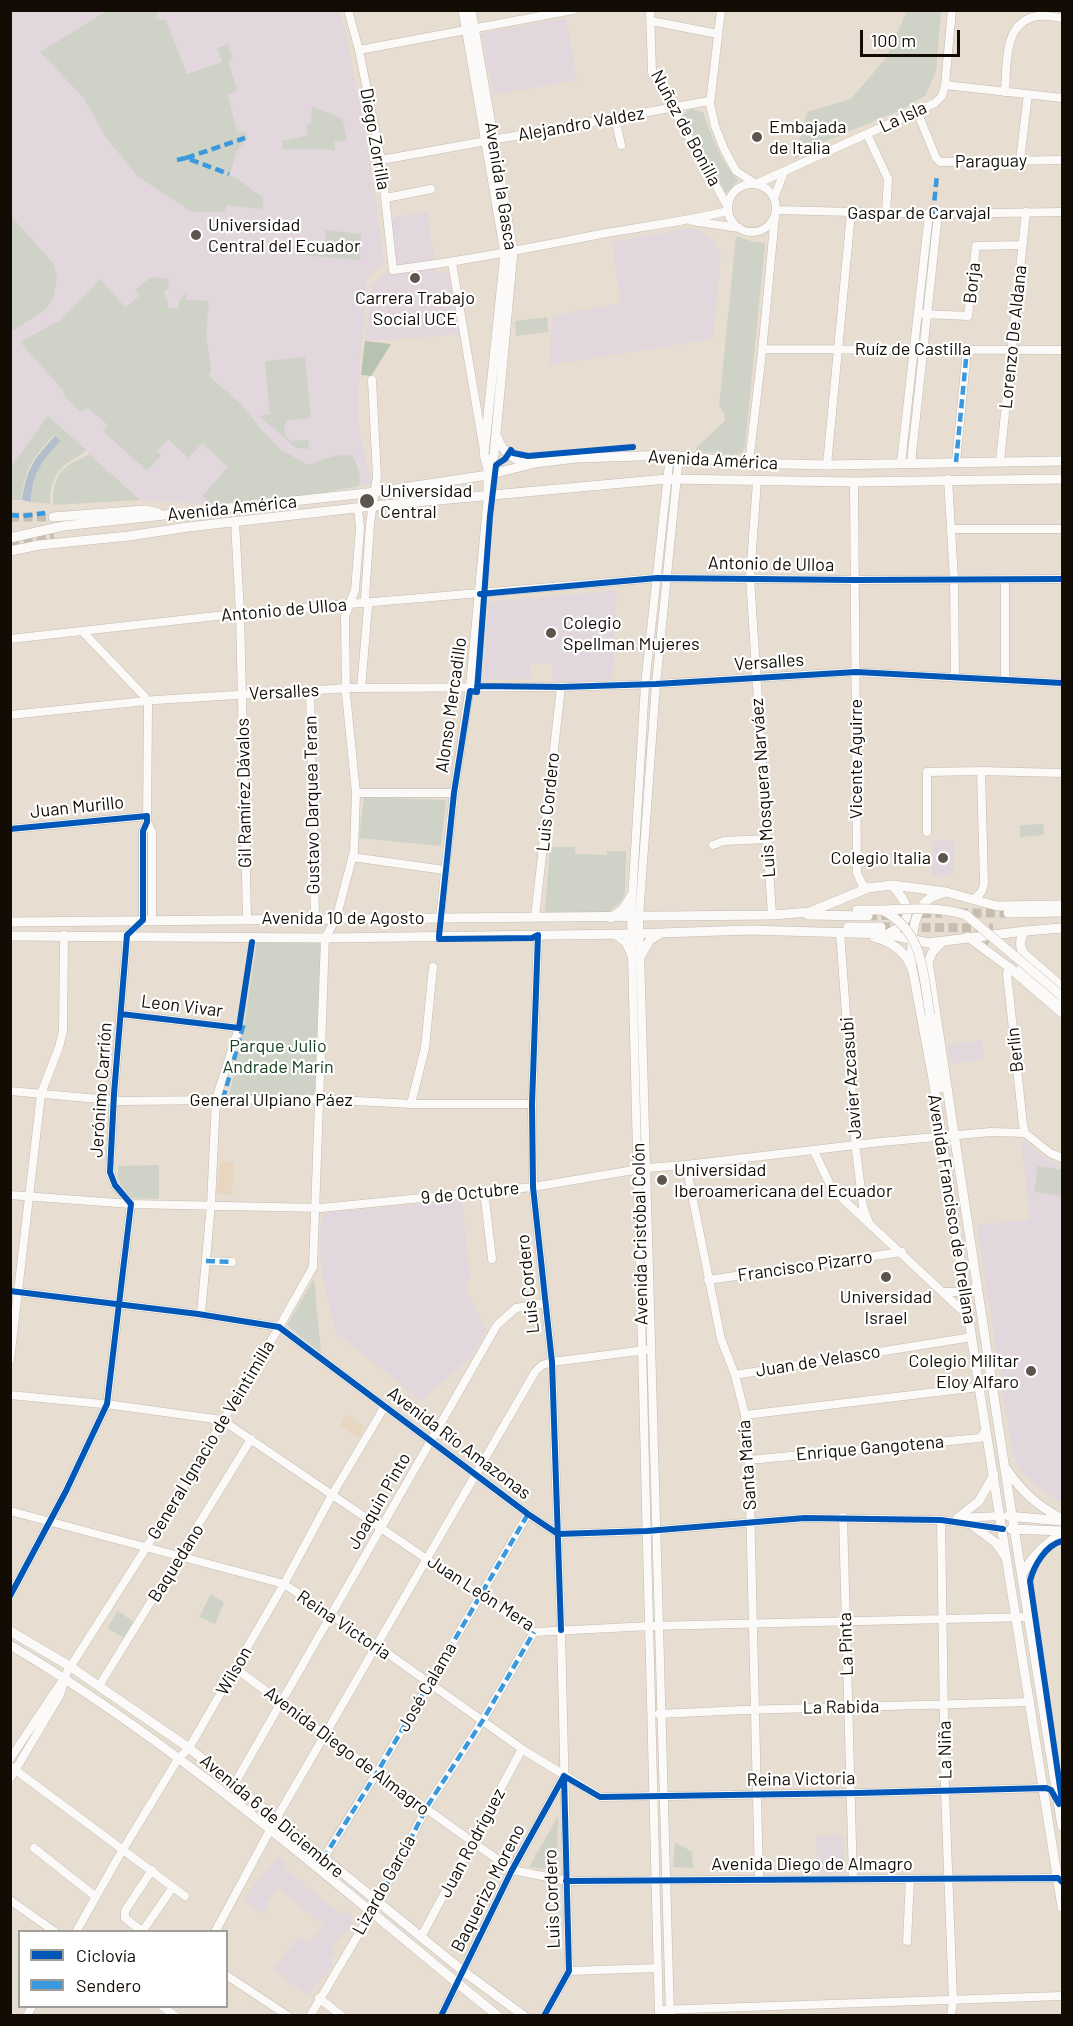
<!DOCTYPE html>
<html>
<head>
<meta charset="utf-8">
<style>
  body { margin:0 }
  #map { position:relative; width:1073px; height:2026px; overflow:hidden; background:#e7ddd1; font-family:Barlow,sans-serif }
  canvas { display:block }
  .frame { position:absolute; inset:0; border:12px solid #120c05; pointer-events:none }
  .legend { position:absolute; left:18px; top:1930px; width:210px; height:78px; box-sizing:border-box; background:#fff; border:2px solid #a09e9b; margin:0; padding:8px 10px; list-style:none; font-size:18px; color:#120c05 }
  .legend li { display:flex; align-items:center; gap:12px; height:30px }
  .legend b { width:30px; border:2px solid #a09e9b }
  .scale { position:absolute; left:860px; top:30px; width:100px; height:27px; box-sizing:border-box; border:3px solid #120c05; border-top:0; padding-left:8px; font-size:18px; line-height:21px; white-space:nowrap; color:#120c05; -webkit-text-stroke:4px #fff; paint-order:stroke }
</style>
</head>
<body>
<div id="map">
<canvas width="1073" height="2026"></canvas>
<div class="frame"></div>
<ul class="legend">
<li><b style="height:8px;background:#0057b8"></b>Ciclovía</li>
<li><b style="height:8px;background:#3a99dd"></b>Sendero</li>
</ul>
<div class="scale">100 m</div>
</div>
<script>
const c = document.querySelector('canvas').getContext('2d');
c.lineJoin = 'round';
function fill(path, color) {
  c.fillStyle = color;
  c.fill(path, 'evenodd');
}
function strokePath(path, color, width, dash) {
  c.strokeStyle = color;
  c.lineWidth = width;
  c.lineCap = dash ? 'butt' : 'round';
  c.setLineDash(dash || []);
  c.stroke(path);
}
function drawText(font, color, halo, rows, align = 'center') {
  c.font = font + ' Barlow,sans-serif';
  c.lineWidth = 4.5;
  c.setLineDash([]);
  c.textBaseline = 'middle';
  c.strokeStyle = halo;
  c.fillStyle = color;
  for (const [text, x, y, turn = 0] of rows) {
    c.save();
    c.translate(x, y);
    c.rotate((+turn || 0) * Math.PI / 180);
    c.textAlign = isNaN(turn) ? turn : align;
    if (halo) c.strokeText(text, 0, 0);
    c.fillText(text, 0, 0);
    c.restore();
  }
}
const built = new Path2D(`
  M220,1162L234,1163L232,1195L217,1194Z
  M345,1414L365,1427L358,1437L340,1426Z`);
const education = new Path2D(`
  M11,11H339L344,26L368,145L384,262L367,279L364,329L360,354L358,413L360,433L372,483L307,496L266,498L214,505L140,500L48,417L11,466Z
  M566,18L577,80L493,95L482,35L484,33Z
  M427,212L436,272L448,271L461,334L365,341L372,284L396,268L392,217Z
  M690,228L699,230L713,240L721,254L713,339L549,365L553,316L621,303L612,242Z
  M617,590L612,680L553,683L552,664H531V679L482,680L489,602Z
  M933,841H954L953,876L932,875Z
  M981,1040L984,1059L951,1064L948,1045Z
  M1021,1141L1027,1143L1052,1163L1062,1165V1504L1025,1476L1013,1456L977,1225L1030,1220Z
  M462,1200L470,1280L465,1288L486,1330L471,1357L421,1401L335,1331L321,1267L320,1228L325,1213Z
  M843,1835L845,1873L818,1875L816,1836Z
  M281,1857L286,1862L284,1867L314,1893L342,1915L348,1911L353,1915L351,1921L353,1923L331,1948L336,1953L330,1961L334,1964L308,1995L273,1969L299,1936L309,1944L324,1926L279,1888L266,1902L270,1906L263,1914L243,1899L274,1861Z`);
const green = new Path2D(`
  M107,11H158L155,19L166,20L187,74L222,62L217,48L228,44L233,59L228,62L237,90L228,95L237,132L245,131L247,138L236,152L230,175C243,181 251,191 263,197V209L227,205L224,212H192L137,176L105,136L83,97L40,52Z
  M902,11H941L936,72L925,96L901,110L826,141L794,159L807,112L851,99L886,58L906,13Z
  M312,107L342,118L347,140L334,142L335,150L282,149V141L308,135L306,125L311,123Z
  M691,109L703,112C712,138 720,160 738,181L726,193L682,114Z
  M11,216L54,264L57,278L53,299L46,309L11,332Z
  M326,230L361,234L360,260L299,255L300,249L309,250L310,244L324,246Z
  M736,236L751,241L765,243L745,446L742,453L733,455L696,451V448L725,421L724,413L719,406Z
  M151,277L168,279L169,288L163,293L168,300L167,307L178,309L179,302L186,293V300L209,301L206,334L211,368L209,376L242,405L260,428L280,449L308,465C322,460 338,452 353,456C357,466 362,476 359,486L307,496L266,498L214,505L202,496L228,467L202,443L188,458L168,439L157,451L161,455L147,471L103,431L108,425L86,407L81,412L65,397L63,390L20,342L61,320L100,279L125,307L139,296L135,290Z
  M547,317L548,332L516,336L515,321Z
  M305,357L311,418L288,420L284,427L285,436L291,441L308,440L309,449L296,448L259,416L270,414L265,361Z
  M48,416L86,450C80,456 76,457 70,461C54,471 50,486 50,504L31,502C34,474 40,460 61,441L54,435C31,460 26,467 21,500H11V466Z
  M89,454L140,500L53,505C53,487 56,472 72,463C79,459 83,459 89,454Z
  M364,797L446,800L441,846L359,838Z
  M1043,824L1044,835L1020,837V825Z
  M550,847H575V854L607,855V851H626L625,893L621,901L607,913L545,912Z
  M257,940L321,943L316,1098L229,1096L245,1019Z
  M159,1165V1199L131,1198L118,1179V1166Z
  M1038,1166L1062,1170V1196L1034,1192Z
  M314,1279L321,1353L287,1325Z
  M211,1594L224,1603L215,1624L199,1617Z
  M118,1611L134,1622L124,1638L107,1628Z
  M558,1816L557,1870L529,1867Z
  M675,1842L692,1852L693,1868L673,1867Z`);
const forest = new Path2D(`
  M365,341L391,344L371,376L361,375Z`);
const water = new Path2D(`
  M55,436L61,441C42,459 32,475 31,502L22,500C27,468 33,460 55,436Z`);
const majorTunnel = new Path2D(`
  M10,517H53
  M10,541L54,537
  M959,913H1008
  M868,916L942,913
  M881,927L993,928
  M974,934L988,944`);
const minor = new Path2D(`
  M348,10L359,50L381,160L393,270C465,261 535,247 606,233C647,226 688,221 728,211
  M650,10L652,72L728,207
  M721,10L710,104L715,126L724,149L736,171L756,184L935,103L942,96L945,85L952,10
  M651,21L718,34
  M359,50L573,10
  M945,85L1062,98
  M1005,92C1007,64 1003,21 1038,16C1046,15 1055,17 1062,18
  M917,111L936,158L940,162L1062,160
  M615,118L621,145
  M867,134L888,179L886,213
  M381,160L709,101
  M1020,160L1028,94
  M728 208a24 24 0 1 1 48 0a24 24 0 1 1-48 0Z
  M386,198L431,189
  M774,198L784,172
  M776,210L929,214L1062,212
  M692,221L739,228
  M452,263L483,445
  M923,314L968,316L976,246L1022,245
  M763,349L1062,350
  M1000,461L1026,212
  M956,462L967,349
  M749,463L762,352L775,216
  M901,463L929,214
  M911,463L938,214
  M827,465L851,213
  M948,479L954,579L955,678
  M757,481L750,578L772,915
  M854,482L857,873L862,884L868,888
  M235,522L240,613L247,919
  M952,529H1062
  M10,639L243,613L657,578L855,580L1062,579
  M1005,680V580
  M361,688L368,607L365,598L370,524L377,476L372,380
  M310,691L315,918
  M10,715L156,700L350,688L561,687L656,684L851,672L1062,683
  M356,793H454
  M147,822L152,832V920
  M10,829L147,816
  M927,832V772L981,771L1062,773
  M713,845L724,841L767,839
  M352,857L444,870
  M974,900L982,891L984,884L981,771
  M535,917L561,687
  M440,918L454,793L470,686L488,495
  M840,932L856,1150L863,1207L869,1223
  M538,935L532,1104L533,1187L552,1362L561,1630L569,1971L544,2016
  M1010,968L1007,973L1023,1125L1025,1133
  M121,1014L239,1028L216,1099L211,1204L201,1314
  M10,1091L121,1101L320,1099L411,1104H532
  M411,1104L425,1048L433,967
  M814,1151L832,1189L968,1316
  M686,1165L721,1339L735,1375L745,1415L749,1460L759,1880
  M484,1191L492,1259
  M10,1195L131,1204L321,1208L533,1187L646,1168L686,1165L881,1142L991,1132L1025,1133L1050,1153L1062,1158
  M206,1261L232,1262
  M708,1280L902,1252
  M10,1291L198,1314L279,1327L528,1514L558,1534L647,1531L805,1518L941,1520L1003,1529
  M943,1292H958L978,1288
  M10,1360L41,1094L59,1047L63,1031L64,935
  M735,1375L972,1337
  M10,1395L113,1405L222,1420L534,1632L650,1626L1030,1617
  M745,1415L979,1387
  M749,1460L980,1438L986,1430
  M10,1511L284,1584L373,1643L525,1751L600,1797L858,1793L1044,1788
  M843,1517L853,1879
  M957,1518L1000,1516
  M941,1520L945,1791L953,2000L951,2016
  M10,1596L66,1491L107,1404L131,1204L115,1185L110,1172L114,1094L127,935L143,920V831L147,822L148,705L145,697L82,631
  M235,1668L379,1775L512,1870L568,1881L1058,1878
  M99,1686L251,1439
  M659,1714L743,1710L1030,1702
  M10,1759L62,1681
  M10,1766L185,1896
  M10,1779L60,1695L67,1672L146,1548L278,1329L313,1267L325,938L336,919L354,851L356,793L346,694L345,616L355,590L360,528L358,508
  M235,1783L497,1325L516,1308L545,1303
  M34,1848L96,1897
  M323,1859L378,1771L528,1514
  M152,1870L125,1911V1918L139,1929H144L173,1887
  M10,1900L55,1932
  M76,1932L119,1856L178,1759L189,1748L284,1584L332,1495L385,1406
  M215,1932L276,1819L535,1372L542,1365L552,1362L646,1350
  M421,1937L522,1749
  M907,1941L910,1879
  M569,1971L658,1968
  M226,1975L288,2016
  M319,1998L342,2016
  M162,2006L175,2016
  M659,2010L1062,1996
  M27,2016L32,2006
  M310,2016L380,1898L428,1805L483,1720L534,1632
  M441,2016L512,1870L564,1776
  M659,2016L631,916L645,685L670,455
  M670,2016L639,917L656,684L679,456`);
const major = new Path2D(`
  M463,10L505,253L484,454L488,469V495
  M471,10L513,251L494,455L488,469
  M497,437C503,453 515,461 531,463
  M53,517L145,510L158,513
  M10,538L63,526L376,492L488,475L535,463L576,458L670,455L749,463L827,465L1062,461
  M10,551L39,545L129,536L188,527L373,506L667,479L854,482L1062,479
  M857,910H882
  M1008,913L1062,912
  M808,915L868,916
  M611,918L623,909L632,895
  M10,922L772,915L810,912L868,888L892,885L946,892L997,906L1062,905
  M848,927H881
  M1025,931C1020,939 1019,944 1023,953L1062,987
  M615,934L626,942L632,956
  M887,934C916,921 910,905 892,885
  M10,936L325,938L631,934L749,930L887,934L928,943L1025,931L1062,928
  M874,937C894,943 907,952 913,972L933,1079L979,1387L1062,1907
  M968,937L1010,968L1062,1013
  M942,942L933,951L928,962L1011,1509L1062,1826
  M640,957L650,940L661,933
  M912,964C911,945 911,912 929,899C932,896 938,895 943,893
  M1021,969L1062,1004
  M930,1015L941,1088
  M1007,1470C1024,1494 1037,1505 1062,1519
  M1008,1516L1062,1521
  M959,1517L979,1501L994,1475
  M972,1525L996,1543L1005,1556
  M1011,1529L1062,1531
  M1023,1573C1033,1555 1045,1544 1062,1533
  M10,1631L71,1667L189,1748L463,1971L524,2016
  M10,1645C186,1749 339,1888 498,2016`);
const majorBridge = new Path2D(`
  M882,910C911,909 938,906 966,915L1062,996
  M884,911C924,932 923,975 930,1015`);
const quiet = new Path2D(`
  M186,158L245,138
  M177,160L186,158L229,174
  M933,214L937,175
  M956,462L967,349
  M10,515L22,516L45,513
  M223,1099L244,1023
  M206,1261L232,1262
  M323,1859L378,1771L528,1514
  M378,1902L428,1805L483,1720L534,1632`);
const cycleway = new Path2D(`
  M480,594L657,578L855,580L1062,579
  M477,686L561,687L656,684L856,672L1062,683
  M10,829L147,816V822L143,831V920L127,935L114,1094L110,1172L115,1185L131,1204L107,1404L66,1491L10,1596
  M121,1014L239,1028L252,942
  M10,1291L198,1314L279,1327L528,1514L558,1534L647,1531L805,1518L941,1520L1003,1529
  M561,1630L552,1362L533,1187L532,1104L538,935L532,938L439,939V936L454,793L470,691L477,692L490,516L496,465L505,459L511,450L513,453L528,456L633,447
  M564,1776L600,1797L858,1793L1046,1788L1051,1790L1059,1804
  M1062,1801L1030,1581C1034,1565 1046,1545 1062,1541
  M566,1881L1058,1878L1062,1882
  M441,2016L512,1870L564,1776
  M544,2016L569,1971L564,1776`);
const markers = [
  [757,137,6,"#5d554c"],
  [196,235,6,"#5d554c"],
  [415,278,6,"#5d554c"],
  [367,501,8,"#5d554c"],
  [551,633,6,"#5d554c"],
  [943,858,6,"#5d554c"],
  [662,1180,6,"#5d554c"],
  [886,1277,6,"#5d554c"],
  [1031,1371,6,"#5d554c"]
];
const streetNames = [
  ["La Isla",903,117,-25],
  ["Alejandro Valdez",581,124,-10],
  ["Nuñez de Bonilla",686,128,62],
  ["Diego Zorrilla",375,139,80],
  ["Paraguay",991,161,-1],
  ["Avenida la Gasca",501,186,81],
  ["Gaspar de Carvajal",919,213],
  ["Borja",972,283,-84],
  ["Lorenzo De Aldana",1013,337,-84],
  ["Ruíz de Castilla",913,349],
  ["Avenida América",713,460,3],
  ["Avenida América",232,508,-6],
  ["Antonio de Ulloa",771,564,1],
  ["Antonio de Ulloa",284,610,-5],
  ["Versalles",769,662,-4],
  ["Versalles",284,692,-3],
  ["Alonso Mercadillo",451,705,-82],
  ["Vicente Aguirre",856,759,-90],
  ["Luis Mosquera Narváez",763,788,-94],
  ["Gil Ramírez Dávalos",244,793,-91],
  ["Luis Cordero",548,802,-84],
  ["Gustavo Darquea Teran",312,805,-91],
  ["Juan Murillo",77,807,-6],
  ["Avenida 10 de Agosto",343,918],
  ["Leon Vivar",182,1006,7],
  ["Berlín",1015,1050,-96],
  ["Javier Azcasubi",851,1078,-94],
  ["Jerónimo Carrión",101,1090,-86],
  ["General Ulpiano Páez",271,1100],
  ["9 de Octubre",470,1193,-6],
  ["Avenida Francisco de Orellana",952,1209,81],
  ["Avenida Cristóbal Colón",640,1234,-91],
  ["Francisco Pizarro",805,1266,-8],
  ["Luis Cordero",528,1284,-96],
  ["Juan de Velasco",818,1361,-9],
  ["General Ignacio de Veintimilla",211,1440,-59],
  ["Avenida Río Amazonas",459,1443,37],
  ["Enrique Gangotena",870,1448,-5],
  ["Santa María",747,1465,-94],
  ["Joaquin Pinto",379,1501,-60],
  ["Baquedano",176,1563,-58],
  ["Juan León Mera",481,1593,33],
  ["Reina Victoria",344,1625,34],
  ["La Pinta",846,1644,-92],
  ["Wilson",234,1671,-60],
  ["José Calama",427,1687,-60],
  ["La Rabida",841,1707,-1],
  ["La Niña",945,1750,-91],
  ["Avenida Diego de Almagro",347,1751,37],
  ["Reina Victoria",801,1779,-1],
  ["Avenida 6 de Diciembre",272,1816,40],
  ["Juan Rodríguez",472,1843,-62],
  ["Avenida Diego de Almagro",812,1864],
  ["Lizardo García",384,1885,-61],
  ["Baquerizo Moreno",488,1888,-63],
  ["Luis Cordero",552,1899,-92]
];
const poiNames = [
  ["Embajada",769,127],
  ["de Italia",769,148],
  ["Universidad",208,225],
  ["Central del Ecuador",208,246],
  ["Carrera Trabajo",415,298,"center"],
  ["Social UCE",415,319,"center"],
  ["Universidad",380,491],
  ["Central",380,512],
  ["Colegio",563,623],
  ["Spellman Mujeres",563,644],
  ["Colegio Italia",931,858,"right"],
  ["Universidad",674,1170],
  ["Iberoamericana del Ecuador",674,1191],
  ["Universidad",886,1297,"center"],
  ["Israel",886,1318,"center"],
  ["Colegio Militar",1019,1361,"right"],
  ["Eloy Alfaro",1019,1382,"right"]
];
const parkNames = [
  ["Parque Julio",278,1046],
  ["Andrade Marín",278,1067]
];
fill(built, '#e8d6c0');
fill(education, '#e1d7dd');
fill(green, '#cfd3c7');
fill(forest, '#b8c2b0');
fill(water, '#b3becc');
strokePath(majorTunnel, '#c7beb2', 9, [9, 4.5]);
strokePath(minor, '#c4bbb2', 9);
strokePath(major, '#c4bbb2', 10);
strokePath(minor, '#fbfaf8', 8);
strokePath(major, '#fbfaf8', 9);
strokePath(majorBridge, '#c4bbb2', 10, []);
strokePath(majorBridge, '#fbfaf8', 9);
strokePath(quiet, '#3a99dd', 4.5, [9, 4.5]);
strokePath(cycleway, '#0057b8', 6);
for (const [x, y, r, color] of markers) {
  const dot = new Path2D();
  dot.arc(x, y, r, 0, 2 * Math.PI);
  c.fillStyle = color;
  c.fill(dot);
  strokePath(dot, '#fff', 2);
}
drawText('18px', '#120c05', '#fff', streetNames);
drawText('18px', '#120c05', '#fff', poiNames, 'left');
drawText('18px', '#174121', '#fff', parkNames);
</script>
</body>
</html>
